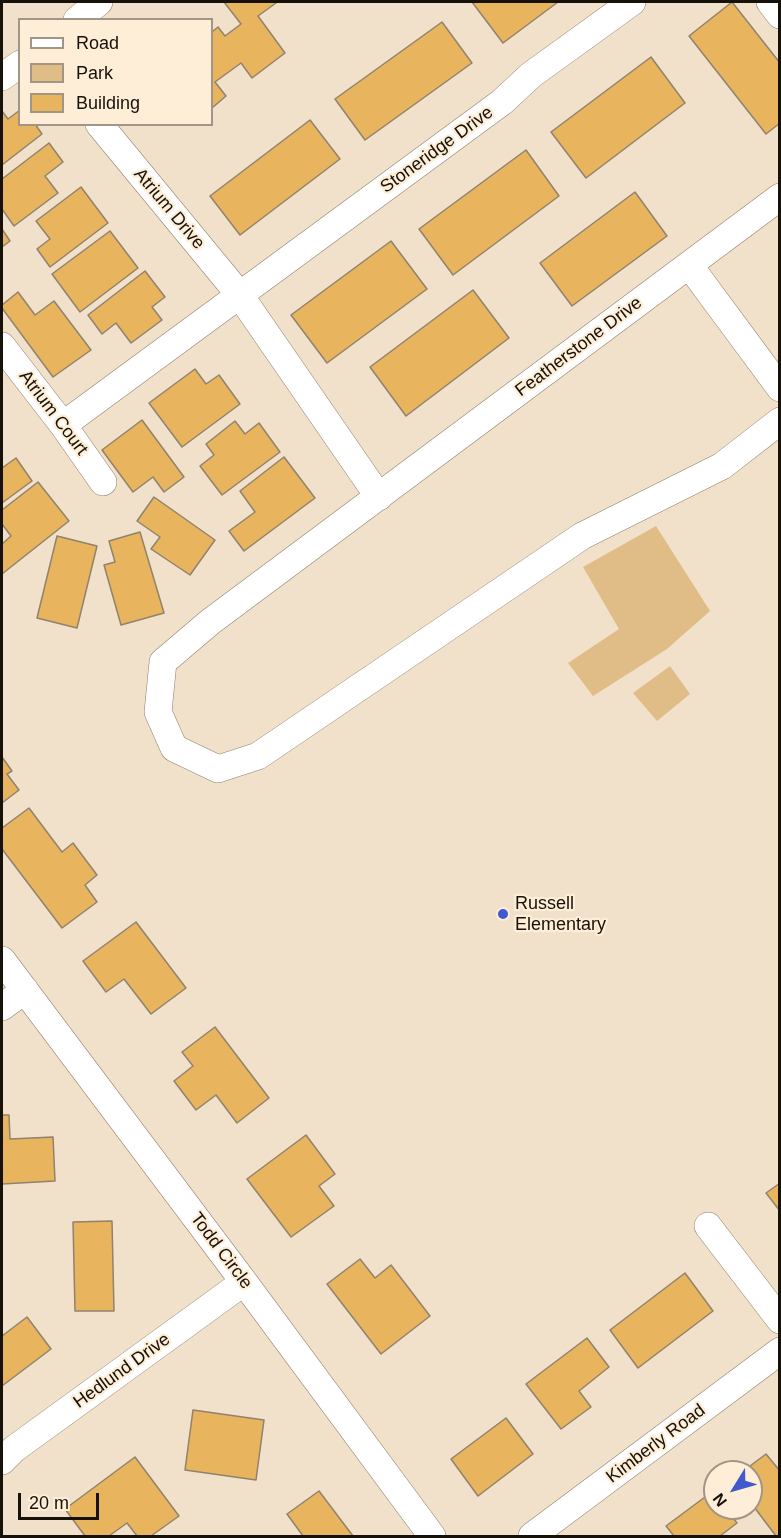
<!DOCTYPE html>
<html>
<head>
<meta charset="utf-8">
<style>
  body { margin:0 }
  #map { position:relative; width:781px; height:1538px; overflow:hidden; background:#f1e1ca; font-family:Helvetica,sans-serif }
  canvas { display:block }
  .frame { position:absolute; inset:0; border:3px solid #161109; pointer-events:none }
  .legend { position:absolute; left:18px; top:18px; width:195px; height:108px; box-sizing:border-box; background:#feeed7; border:2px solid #a19685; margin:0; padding:8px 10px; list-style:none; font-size:18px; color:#161109 }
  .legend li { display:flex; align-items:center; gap:12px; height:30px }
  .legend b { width:30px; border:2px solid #a19685 }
  .north { position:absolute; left:703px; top:1460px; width:60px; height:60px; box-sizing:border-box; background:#feeed7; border:2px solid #a19685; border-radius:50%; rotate:233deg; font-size:16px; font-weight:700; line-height:24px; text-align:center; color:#161109 }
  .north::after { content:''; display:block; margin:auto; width:21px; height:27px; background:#4059cc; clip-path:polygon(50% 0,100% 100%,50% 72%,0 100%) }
  .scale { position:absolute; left:18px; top:1493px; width:81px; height:27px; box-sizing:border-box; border:3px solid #161109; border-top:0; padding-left:8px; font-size:18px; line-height:21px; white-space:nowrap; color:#161109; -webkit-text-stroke:4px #feeed7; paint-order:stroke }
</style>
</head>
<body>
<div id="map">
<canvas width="781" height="1538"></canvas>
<div class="frame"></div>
<ul class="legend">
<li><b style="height:8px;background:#fff"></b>Road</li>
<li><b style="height:16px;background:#e0bc87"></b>Park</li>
<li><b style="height:16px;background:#e8b45e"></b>Building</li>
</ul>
<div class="north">N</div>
<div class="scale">20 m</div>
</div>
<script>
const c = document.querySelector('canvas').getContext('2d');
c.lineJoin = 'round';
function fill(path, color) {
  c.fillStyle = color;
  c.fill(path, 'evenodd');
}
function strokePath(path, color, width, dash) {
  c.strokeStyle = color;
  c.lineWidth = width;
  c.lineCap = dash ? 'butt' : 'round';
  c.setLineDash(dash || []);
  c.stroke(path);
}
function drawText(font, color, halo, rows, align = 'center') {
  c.font = font + ' Helvetica,sans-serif';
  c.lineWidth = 4.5;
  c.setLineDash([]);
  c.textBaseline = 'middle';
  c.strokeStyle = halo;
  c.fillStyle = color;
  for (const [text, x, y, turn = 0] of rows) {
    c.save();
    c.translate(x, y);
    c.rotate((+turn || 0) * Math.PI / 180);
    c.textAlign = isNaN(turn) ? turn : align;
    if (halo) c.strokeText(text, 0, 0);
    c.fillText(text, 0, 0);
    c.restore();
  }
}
const green = new Path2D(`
  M656,526L710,611L667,649L593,696L568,663L619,629L583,567Z
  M670,666L690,694L657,721L633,693Z`);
const building = new Path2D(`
  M224,2H275L276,3L258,16L285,53L252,78L241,63L215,82L226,96L212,108V32L218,27L225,36L241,24Z
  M472,2H558L503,43Z
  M732,2L780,63V123L766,134L689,36Z
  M442,22L472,63L365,140L335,99Z
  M651,57L685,103L586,178L551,132Z
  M20,110V124H35L42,134L2,165V111L8,119Z
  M310,120L340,159L240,235L210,196Z
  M49,143L63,162L45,176L58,193L14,226L2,209V179Z
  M526,150L559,196L453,275L419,229Z
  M81,187L108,223L50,267L37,249L50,239L36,221Z
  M635,192L667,236L572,306L540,263Z
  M2,229L10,241L2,247Z
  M110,231L138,268L80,312L52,274Z
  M391,241L427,289L327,363L291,315Z
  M145,271L165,297L152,307L162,320L131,343L116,323L102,334L88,315Z
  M473,290L509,338L406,416L370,367Z
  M18,292L35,315L54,301L91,350L53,377L2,308V305Z
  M195,369L206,384L219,375L240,404L182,447L149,403Z
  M142,420L184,477L164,492L153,477L133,492L102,450Z
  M235,421L245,434L259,423L280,452L222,495L200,466L214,455L206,444Z
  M284,457L315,498L244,551L229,531L255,512L240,491Z
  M16,458L32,481L2,503V468Z
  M38,482L69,521L2,574V544L11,536L2,524V510Z
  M154,497L215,540L190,575L151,549L160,537L137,521Z
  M140,532L164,613L121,625L104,565L115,562L109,541Z
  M57,536L97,546L77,628L37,618Z
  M2,757L12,771L7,774L19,790L2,803Z
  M29,808L62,852L73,843L97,875L85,885L97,902L62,928L2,849V828Z
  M136,922L186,988L151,1014L124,979L106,992L83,961Z
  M215,1027L269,1098L237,1123L216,1095L196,1110L174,1081L193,1066L182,1052Z
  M2,1115H9L10,1139L53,1137L55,1181L2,1184Z
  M306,1135L335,1174L319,1186L334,1206L291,1237L247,1179Z
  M780,1183V1211L766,1193Z
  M112,1221L114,1311H75L73,1222Z
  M360,1259L375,1278L391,1265L430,1316L381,1354L327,1284Z
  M685,1273L713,1311L638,1368L610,1330Z
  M27,1317L51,1349L2,1386V1336Z
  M587,1338L609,1367L579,1391L591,1407L561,1429L526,1384Z
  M193,1410L264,1420L256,1480L185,1470Z
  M506,1418L533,1454L478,1496L451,1459Z
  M766,1454L780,1471V1536H776L751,1503V1472H742Z
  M135,1457L179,1516L151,1536H137L127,1523L109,1536H85L65,1509Z
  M319,1491L353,1536H303L287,1514Z
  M713,1491L715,1494V1508H726L737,1523L720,1536H674L666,1526Z`);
const minor = new Path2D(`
  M770,2L780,15
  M77,20L99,2
  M2,77L20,64
  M99,124L239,294L379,497
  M780,197L210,622L163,662L158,712L174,748L218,769L258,756L582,536L722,466L780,421
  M689,265L780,388
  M2,346L63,425L103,482
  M63,425L502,102L531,75L632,2
  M2,960L244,1282L432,1536
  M2,1007L25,990
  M708,1226L780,1320
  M2,1461L14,1449L244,1282
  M532,1536L780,1351`);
const markers = [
  [503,914,6,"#4059cc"]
];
const streetNames = [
  ["Stoneridge Drive",437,150,-36],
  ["Atrium Drive",169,209,50],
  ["Featherstone Drive",579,347,-37],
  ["Atrium Court",53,413,53],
  ["Todd Circle",221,1251,53],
  ["Hedlund Drive",122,1371,-36],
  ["Kimberly Road",656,1444,-37]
];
const poiNames = [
  ["Russell",515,904],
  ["Elementary",515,925]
];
fill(green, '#e0bc87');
fill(building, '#e8b45e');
strokePath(building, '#90826d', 1.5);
strokePath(minor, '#90826d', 28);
strokePath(minor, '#fff', 27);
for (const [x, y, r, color] of markers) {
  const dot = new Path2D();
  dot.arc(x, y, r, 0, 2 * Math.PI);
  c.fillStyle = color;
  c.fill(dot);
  strokePath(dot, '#feeed7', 2);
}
drawText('18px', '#161109', '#feeed7', streetNames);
drawText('18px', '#161109', '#feeed7', poiNames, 'left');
</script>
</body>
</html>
